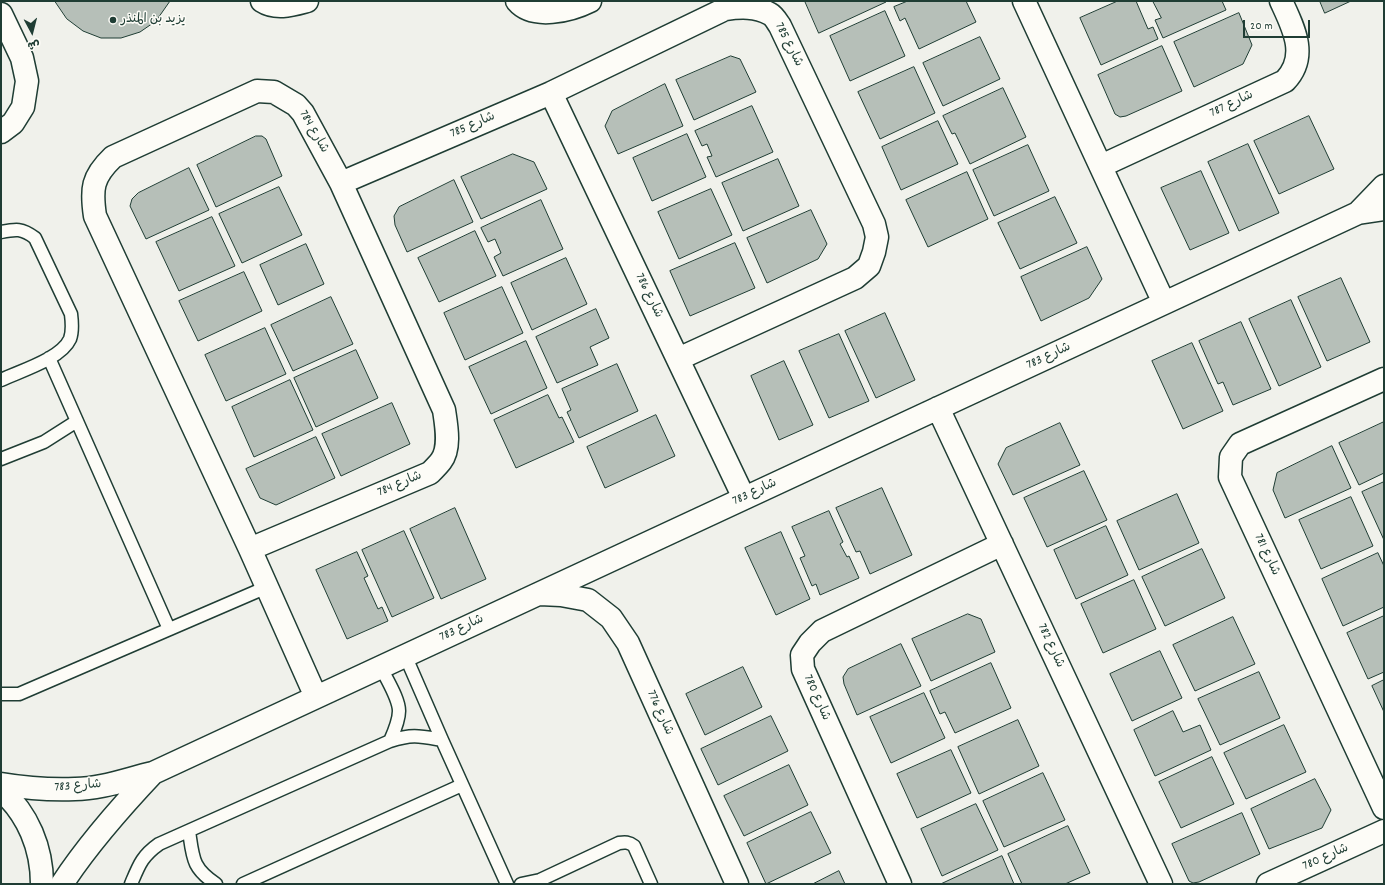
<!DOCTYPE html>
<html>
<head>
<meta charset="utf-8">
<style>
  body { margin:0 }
  #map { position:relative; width:1385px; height:885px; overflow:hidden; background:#f0f1eb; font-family:Dekko,"Playpen Sans Arabic",sans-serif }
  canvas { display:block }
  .frame { position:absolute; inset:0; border:2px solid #1f3d34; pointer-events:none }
  .north { position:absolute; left:12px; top:12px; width:40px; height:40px; -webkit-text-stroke:3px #fdfcf7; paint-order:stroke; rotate:173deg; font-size:11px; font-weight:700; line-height:16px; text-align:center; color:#1f3d34 }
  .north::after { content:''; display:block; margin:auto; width:14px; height:18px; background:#1f3d34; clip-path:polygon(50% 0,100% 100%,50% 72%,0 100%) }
  .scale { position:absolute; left:1243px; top:20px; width:67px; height:18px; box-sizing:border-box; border:2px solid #1f3d34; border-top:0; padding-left:5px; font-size:12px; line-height:14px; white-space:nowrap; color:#1f3d34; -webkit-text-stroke:3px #fdfcf7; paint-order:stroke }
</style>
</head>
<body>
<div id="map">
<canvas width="1385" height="885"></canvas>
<div class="frame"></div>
<div class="north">ش</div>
<div class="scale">20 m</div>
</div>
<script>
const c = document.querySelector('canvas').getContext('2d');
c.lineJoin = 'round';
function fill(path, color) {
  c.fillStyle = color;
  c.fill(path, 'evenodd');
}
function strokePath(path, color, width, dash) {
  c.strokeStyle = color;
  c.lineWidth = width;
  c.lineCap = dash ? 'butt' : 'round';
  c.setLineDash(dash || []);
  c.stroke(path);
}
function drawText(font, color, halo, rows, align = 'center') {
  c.font = font + ' Dekko,"Playpen Sans Arabic",sans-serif';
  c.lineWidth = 3;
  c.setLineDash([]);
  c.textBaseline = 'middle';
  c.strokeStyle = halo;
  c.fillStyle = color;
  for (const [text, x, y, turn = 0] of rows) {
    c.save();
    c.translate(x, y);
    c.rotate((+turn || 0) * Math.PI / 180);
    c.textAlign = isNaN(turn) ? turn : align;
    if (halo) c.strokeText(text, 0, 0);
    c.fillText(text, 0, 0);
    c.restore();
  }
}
const building = new Path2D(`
  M55,1H170L156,21L140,32L121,38H101L83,31L67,19Z
  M805,1H885L886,2L819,33Z
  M908,1H966L976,22L919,49L905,18L900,21L894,7Z
  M1118,1H1136L1148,29L1153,27L1158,39L1101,65L1080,18Z
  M1153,1H1222L1226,10L1163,38L1155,20L1161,18Z
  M1320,1H1351L1325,13Z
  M885,11L905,56L850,81L830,36Z
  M1239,13L1252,45L1243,64L1194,87L1174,42Z
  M980,37L1000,79L943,106L923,63Z
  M1162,46L1182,91L1126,116L1120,117L1115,114L1098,75Z
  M731,56L740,59L756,92L694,120L676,80Z
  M914,67L935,113L880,139L858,92Z
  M665,84L683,126L618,154L605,126L612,111Z
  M1003,88L1026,137L970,164L955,133L952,134L943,116Z
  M752,106L773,152L716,177L707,157L712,156L707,144L702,146L695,131Z
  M1309,116L1334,169L1279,194L1254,141Z
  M938,121L958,164L901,190L882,147Z
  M687,134L706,177L652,201L633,158Z
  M256,136H262L266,139L282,176L216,207L197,165Z
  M1248,144L1279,213L1239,231L1208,162Z
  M1028,145L1049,191L994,216L973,170Z
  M513,154L534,162L547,189L481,219L461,177Z
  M778,159L799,206L743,231L722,183Z
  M189,168L209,210L146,239L130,206L132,199L138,193Z
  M1201,171L1229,233L1190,250L1161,188Z
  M967,172L988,219L928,247L906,200Z
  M454,180L473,222L407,252L395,225L394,216L399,207Z
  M279,187L302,235L242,263L219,214Z
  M711,189L732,235L679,259L658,212Z
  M1055,197L1077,243L1020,269L998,223Z
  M541,200L563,249L503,276L494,257L501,253L495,239L488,242L481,228Z
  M811,210L827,244L818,259L767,283L747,238Z
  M212,217L235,266L179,291L156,242Z
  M475,231L496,276L439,302L418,258Z
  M735,243L755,288L690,316L670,271Z
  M306,244L324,284L278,305L260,265Z
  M1087,247L1102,279L1089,298L1041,321L1021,277Z
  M566,258L587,304L532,330L511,283Z
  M244,272L262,311L198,341L179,301Z
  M1341,278L1370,342L1327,361L1298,297Z
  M502,287L523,333L465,360L444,313Z
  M331,297L353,344L293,371L271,325Z
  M1291,300L1321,367L1279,386L1249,319Z
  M596,309L609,338L590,347L598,365L557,383L536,337Z
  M885,313L915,380L876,398L845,331Z
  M1241,322L1271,389L1233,405L1223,382L1218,384L1199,341Z
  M265,328L286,374L226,401L205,355Z
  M839,334L869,401L829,418L799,351Z
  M526,341L547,388L491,414L469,367Z
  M1192,343L1223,411L1183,429L1152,361Z
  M356,350L378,398L316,427L294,378Z
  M784,361L813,425L779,440L751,376Z
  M617,364L638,411L579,438L567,412L571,410L562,389Z
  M290,380L313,430L254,457L232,407Z
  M548,395L559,418L562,417L574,442L516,468L494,420Z
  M392,403L410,444L341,476L322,434Z
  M656,415L675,456L605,488L587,447Z
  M1384,422V473L1359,485L1339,443Z
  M1060,423L1080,465L1013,495L998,464L1006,448Z
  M316,437L335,478L276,505L260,498L246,469Z
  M1332,446L1351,488L1285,518L1273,490L1277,473Z
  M1084,471L1107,520L1047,547L1024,498Z
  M1384,482V540L1362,492Z
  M882,488L912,555L870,574L860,551L856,552L836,508Z
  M1177,494L1199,543L1139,570L1117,521Z
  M1351,497L1373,546L1321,569L1299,520Z
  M455,508L486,579L441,599L410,529Z
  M829,511L843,542L840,544L847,557L849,556L859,578L820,595L816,584L812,586L800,558L805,556L792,527Z
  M1106,526L1128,575L1076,599L1054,550Z
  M404,531L434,598L392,617L362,550Z
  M781,532L810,599L776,615L745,548Z
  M1202,549L1225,598L1165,626L1142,577Z
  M357,552L368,576L364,578L378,609L382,607L388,621L347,639L316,570Z
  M1378,553L1384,566V607L1343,626L1322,579Z
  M1134,580L1156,629L1103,653L1081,604Z
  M968,614L981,619L995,652L931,681L912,639Z
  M1384,616V672L1368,679L1347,633Z
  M1233,617L1255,664L1195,691L1173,645Z
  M901,644L921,686L857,715L844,684L843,677L848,669Z
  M1160,651L1182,698L1132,721L1110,674Z
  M991,663L1011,708L955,733L945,712L940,714L930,691Z
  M743,667L762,707L705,735L686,694Z
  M1259,672L1280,718L1220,745L1198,699Z
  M1384,680V712L1372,686Z
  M924,693L945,738L891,763L870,717Z
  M1173,711L1183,732L1200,725L1211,750L1155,776L1134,730Z
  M771,716L788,751L718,785L701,749Z
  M1018,720L1039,766L979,794L958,747Z
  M1284,725L1306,772L1246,799L1224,753Z
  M951,750L971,793L917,818L897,774Z
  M1212,757L1234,804L1181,828L1159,782Z
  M789,765L808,805L744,836L724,796Z
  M1043,773L1065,820L1004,847L983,801Z
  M1315,779L1331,810L1322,828L1269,849L1251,809Z
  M976,804L998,850L942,876L921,829Z
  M811,812L831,853L766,884L747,843Z
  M1242,813L1260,854L1199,882L1193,883L1189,881L1172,844Z
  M1068,826L1090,873L1065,884H1022L1008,854Z
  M1002,856L1014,884H941Z
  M839,871L845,884H813Z`);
const lane = new Path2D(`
  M1,232C16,229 22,228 35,238L71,314C72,322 73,331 70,339C61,359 20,371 1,380
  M49,358L169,629
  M1,459L44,442L77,421
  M405,655L442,740L507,884
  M381,667C386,679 399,698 399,711C399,721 394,732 390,741
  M1,694H19L267,587
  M189,831C193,858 192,868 216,884
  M131,884C139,865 142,856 159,844L390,741C413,734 419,736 442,740
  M243,884L462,785
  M521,884L540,880L619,843C625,842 629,842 634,846L651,884`);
const street = new Path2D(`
  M262,1C276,10 292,5 307,1
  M517,1C533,20 570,11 590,1
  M1024,1L1164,303
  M1,14L22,58L27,81L23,107L13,123L1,132
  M551,93L744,498
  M1101,166L1285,81C1309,56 1293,27 1281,1
  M341,183L551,93L725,9C740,7 756,6 770,14C774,16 778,23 780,26L874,224L877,237L874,252L869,266L855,278L678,359
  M1358,213L1384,186
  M1384,379L1240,444L1231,457L1230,477L1384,808
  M938,408L1161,884
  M250,549L430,473C434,469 438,465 441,461C451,448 446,424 444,410L341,183L303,113L296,105L274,92L257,91L113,157C92,177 91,189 95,216L250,549L316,697
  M540,594L561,595L588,600L611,618L628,643L737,884
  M1,784C25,788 50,790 75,789C101,789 127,779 153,773L1358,213L1384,209
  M62,884C88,844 120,808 153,773
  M900,884L803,669L802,655L810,643L822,631L1002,544
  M1268,884L1384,831`);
const secondary = new Path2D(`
  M1,790C28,814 42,848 42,884`);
const markers = [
  [113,20,4,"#1f3d34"]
];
const poiNames = [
  ["يزيد بن المنذر",121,20]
];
const streetNames = [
  ["شارع 785",788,45,63],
  ["شارع 787",1232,105,-25],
  ["شارع 785",473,126,-23],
  ["شارع 784",313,132,60],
  ["شارع 786",648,296,64],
  ["شارع 783",1049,357,-25],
  ["شارع 784",400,485,-23],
  ["شارع 783",755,493,-25],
  ["شارع 781",1266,555,65],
  ["شارع 783",462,629,-25],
  ["شارع 782",1050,646,65],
  ["شارع 780",816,698,66],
  ["شارع 776",659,713,66],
  ["شارع 783",78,787,-4],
  ["شارع 780",1326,858,-24]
];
fill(building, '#b6bfb8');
strokePath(building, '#1f3d34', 1);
strokePath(lane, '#1f3d34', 15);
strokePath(street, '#1f3d34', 25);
strokePath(secondary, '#1f3d34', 25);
strokePath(lane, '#fdfcf7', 12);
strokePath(street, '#fdfcf7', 22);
strokePath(secondary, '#fdfcf7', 22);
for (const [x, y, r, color] of markers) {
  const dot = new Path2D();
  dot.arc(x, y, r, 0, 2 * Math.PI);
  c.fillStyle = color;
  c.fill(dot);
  strokePath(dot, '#fdfcf7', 1.5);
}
drawText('13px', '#1f3d34', '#fdfcf7', poiNames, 'left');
drawText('13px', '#1f3d34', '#fdfcf7', streetNames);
</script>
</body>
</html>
